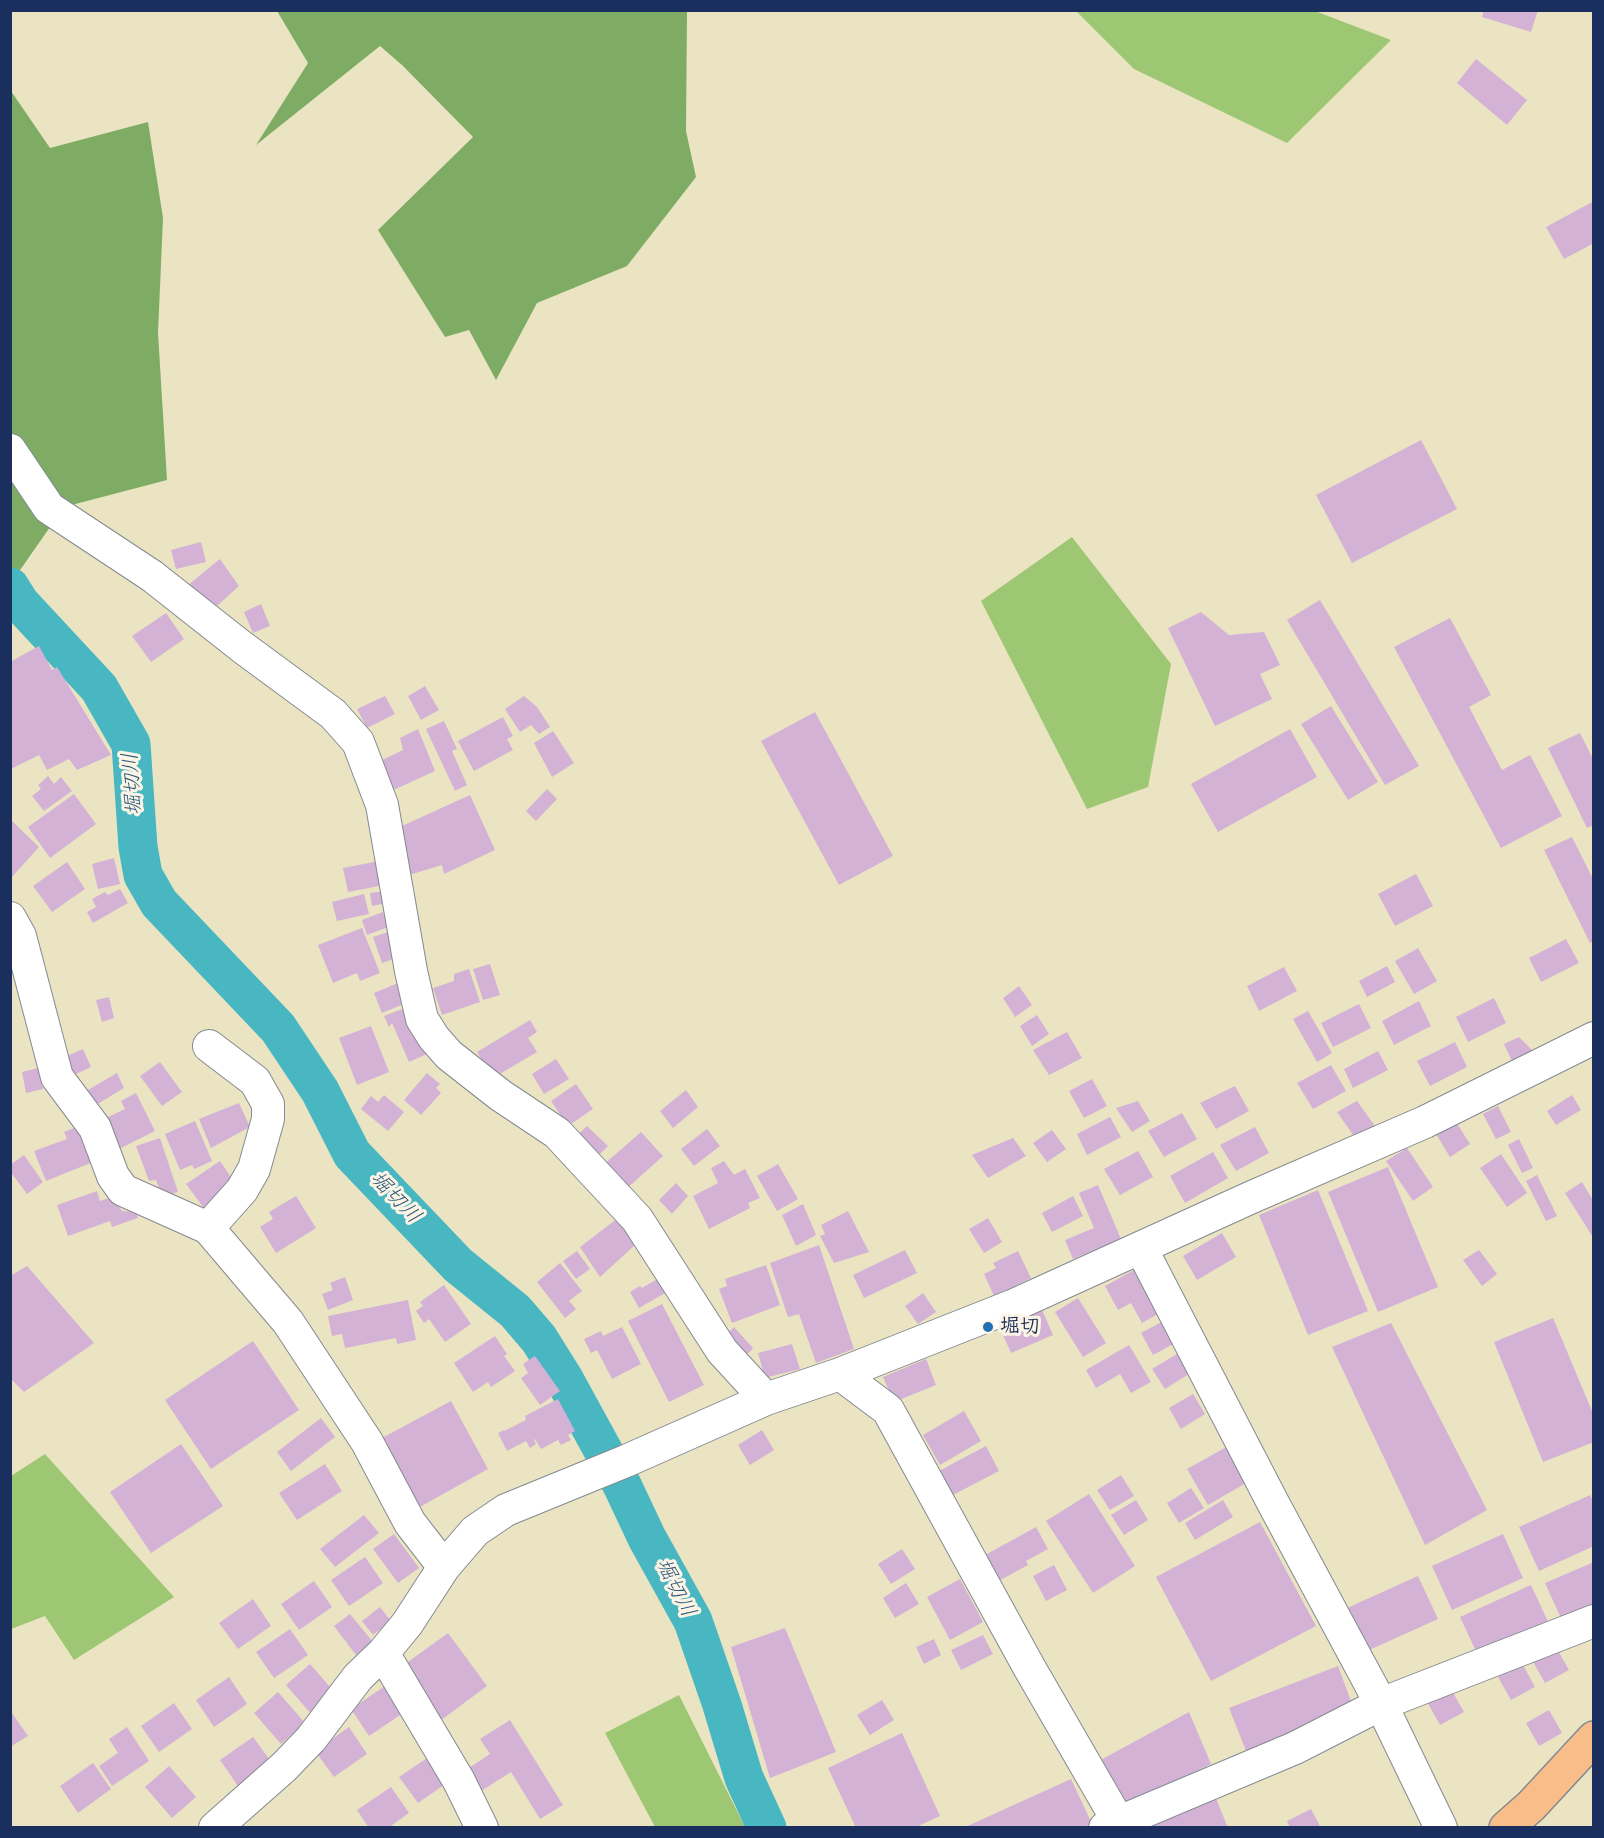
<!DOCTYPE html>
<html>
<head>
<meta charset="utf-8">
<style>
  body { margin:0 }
  #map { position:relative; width:1604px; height:1838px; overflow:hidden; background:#ebe4c3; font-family:Itim,sans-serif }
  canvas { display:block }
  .frame { position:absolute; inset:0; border:12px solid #1b2f5e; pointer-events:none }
</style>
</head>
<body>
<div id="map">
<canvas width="1604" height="1838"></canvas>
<div class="frame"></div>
</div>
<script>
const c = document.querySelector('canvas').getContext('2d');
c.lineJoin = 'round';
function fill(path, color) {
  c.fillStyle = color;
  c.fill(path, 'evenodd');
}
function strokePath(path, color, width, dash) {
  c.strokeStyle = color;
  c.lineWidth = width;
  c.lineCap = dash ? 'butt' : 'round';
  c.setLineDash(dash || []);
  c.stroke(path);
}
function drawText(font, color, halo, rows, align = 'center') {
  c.font = font + ' Itim,"Klee One",sans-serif';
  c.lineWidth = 6;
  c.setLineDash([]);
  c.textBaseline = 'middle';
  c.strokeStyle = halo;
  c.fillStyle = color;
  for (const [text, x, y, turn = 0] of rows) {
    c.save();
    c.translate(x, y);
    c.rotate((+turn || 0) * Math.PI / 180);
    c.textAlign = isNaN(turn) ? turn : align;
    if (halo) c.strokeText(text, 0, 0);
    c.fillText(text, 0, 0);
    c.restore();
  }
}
const green = new Path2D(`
  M1197,10L1202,12L1212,10L1315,11L1391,40L1287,143L1134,69L1076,11Z
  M1072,537L1171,664L1148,787L1087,809L981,601Z
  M45,1454L174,1597L74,1660L45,1616L11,1629V1476Z
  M679,1695L745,1827H655L605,1733Z`);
const forest = new Path2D(`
  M277,11H687L686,131L696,177L627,266L537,303L496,380L469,330L445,337L378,230L473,137L402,65L380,46L256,145L308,63Z
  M11,91L50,148L148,122L163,218L158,333L167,480L64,507L11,583Z`);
const river = new Path2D(`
  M10,587L20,603L99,688L131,744L138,847L143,875L159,903L278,1028L320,1091L352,1154L458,1265L515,1311L539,1339L564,1379L622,1485L647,1538L693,1621L722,1705L744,1778L767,1828`);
const building = new Path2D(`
  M1484,10H1538L1531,32L1482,17Z
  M1476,59L1527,100L1507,125L1457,83Z
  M1594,201V243L1564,259L1546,227Z
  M1421,440L1457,509L1352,563L1316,495Z
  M201,542L206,562L176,569L171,550Z
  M220,559L239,586L209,613L188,585Z
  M1320,600L1419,766L1385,785L1287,620Z
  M261,604L270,626L253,633L244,612Z
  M1201,612L1229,635L1264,632L1280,665L1260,674L1272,699L1215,726L1168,628Z
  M166,613L184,639L151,662L132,636Z
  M1450,618L1491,695L1469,707L1502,770L1530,755L1562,816L1501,848L1394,647Z
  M39,646L52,670L57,667L111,755L77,770L69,759L47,770L39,755L11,769L10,662Z
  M425,686L439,710L421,720L408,696Z
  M385,696L395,714L367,728L357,709Z
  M524,696L537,707L550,727L539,734L531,725L520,732L505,709Z
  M1331,706L1378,782L1348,800L1301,724Z
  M815,712L893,856L839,885L761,741Z
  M503,717L513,736L507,739L513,750L474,771L458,741Z
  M444,721L457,749L452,751L467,785L455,791L426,729Z
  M418,729L435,771L387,793L376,763L403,750L400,738Z
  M1290,729L1317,777L1218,832L1191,784Z
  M553,731L574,763L552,777L534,743Z
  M1580,733L1594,761V825L1587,828L1548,748Z
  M48,776L54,784L61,777L72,791L44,811L32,796L41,789L38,785Z
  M547,789L557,799L536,821L526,811Z
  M74,794L96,824L50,858L28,827Z
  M470,795L495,850L444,874L442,865L409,875L391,831Z
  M10,819L39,847L12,877L10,876Z
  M1572,837L1594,881V941L1590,943L1544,850Z
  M114,858L120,884L98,889L92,864Z
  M379,861L384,885L348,892L343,868Z
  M67,862L85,889L52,912L33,886Z
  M1416,874L1433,906L1395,926L1378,894Z
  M120,889L128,903L93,923L87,912L96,907L92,899L105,892L108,895Z
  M385,891L387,903L372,906L370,893Z
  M364,894L369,914L337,921L332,902Z
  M383,912L388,927L367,935L362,920Z
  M362,928L380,973L360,981L357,973L333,983L318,945Z
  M391,931L400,957L382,963L373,937Z
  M1566,939L1579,963L1541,982L1529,958Z
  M1418,948L1437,981L1414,994L1395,961Z
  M490,964L500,995L483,1000L473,969Z
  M1387,966L1395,982L1367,997L1359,981Z
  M1284,967L1297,991L1259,1011L1247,986Z
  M469,969L480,1002L442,1015L433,988L454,981V974Z
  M398,983L406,1003L382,1013L374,993Z
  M1019,986L1032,1005L1015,1017L1003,998Z
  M109,997L114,1018L102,1022L96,1000Z
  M1494,998L1506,1023L1468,1042L1456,1017Z
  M1419,1001L1431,1026L1394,1045L1382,1021Z
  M1359,1004L1371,1028L1333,1047L1321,1023Z
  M410,1006L429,1053L409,1062L392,1023L389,1027L384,1016Z
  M1308,1011L1332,1053L1317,1062L1293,1019Z
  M1037,1015L1049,1034L1032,1046L1020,1026Z
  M530,1020L537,1032L528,1038L537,1052L493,1078L477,1052Z
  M371,1026L389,1072L357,1085L339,1038Z
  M1067,1032L1082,1058L1049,1075L1033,1050Z
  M1519,1037L1535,1053L1513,1063L1504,1044Z
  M1455,1042L1467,1067L1430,1086L1417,1061Z
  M83,1049L91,1067L74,1075L65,1057Z
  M1378,1051L1388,1070L1353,1088L1344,1069Z
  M556,1059L569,1079L544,1094L532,1074Z
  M160,1062L182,1092L162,1106L140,1076Z
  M1331,1065L1346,1091L1313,1109L1297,1083Z
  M38,1068L43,1089L26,1093L22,1072Z
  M117,1073L124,1088L96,1105L86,1091Z
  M427,1073L440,1084L436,1088L441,1093L421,1115L404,1100Z
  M1092,1079L1107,1106L1084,1118L1069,1091Z
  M576,1084L593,1109L568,1126L551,1101Z
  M1235,1086L1249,1111L1216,1129L1200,1103Z
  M686,1090L698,1107L673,1128L660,1111Z
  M136,1093L155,1131L119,1149L104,1119L125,1109L121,1101Z
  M384,1095L404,1112L388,1131L361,1109L371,1096L378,1102Z
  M1572,1095L1581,1110L1556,1125L1547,1111Z
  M1138,1101L1150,1121L1132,1132L1116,1108Z
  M1357,1101L1375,1126L1356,1139L1337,1112Z
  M239,1103L250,1127L211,1148L199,1119Z
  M1498,1106L1511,1132L1496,1139L1483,1114Z
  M1182,1113L1197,1139L1164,1157L1148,1131Z
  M1110,1117L1121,1137L1087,1155L1077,1134Z
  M195,1121L212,1161L194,1169L192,1165L180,1170L165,1134Z
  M1456,1122L1470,1144L1450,1157L1436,1134Z
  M79,1126L93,1162L46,1181L34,1151L67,1139L64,1132Z
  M587,1126L608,1146L595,1159L571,1141Z
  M1255,1127L1269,1153L1236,1171L1220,1145Z
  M707,1129L720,1146L694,1166L681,1149Z
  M1052,1130L1066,1149L1047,1162L1033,1143Z
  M641,1132L663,1156L624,1191L602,1166Z
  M160,1138L178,1192L162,1197L156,1180L149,1181L136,1146Z
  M1013,1138L1026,1156L988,1178L972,1155Z
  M1519,1139L1533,1168L1522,1173L1508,1145Z
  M1407,1148L1433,1187L1413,1201L1386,1161Z
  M1138,1151L1153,1177L1120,1195L1104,1169Z
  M1213,1152L1228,1178L1185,1203L1170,1176Z
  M1501,1154L1527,1193L1507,1207L1480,1168Z
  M24,1155L43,1182L27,1194L10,1171V1165Z
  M220,1161L235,1183L209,1215L186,1184Z
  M724,1161L734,1175L745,1169L760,1198L748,1203L750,1208L709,1229L693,1196L718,1183L711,1168Z
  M778,1164L798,1199L777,1211L757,1176Z
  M1388,1167L1438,1287L1378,1312L1328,1192Z
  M1537,1175L1557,1216L1546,1221L1526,1181Z
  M1582,1182L1594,1202V1239L1565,1193Z
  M676,1183L688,1196L672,1214L659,1200Z
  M1098,1185L1121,1239L1073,1259L1065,1240L1094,1228L1079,1193Z
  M1318,1190L1368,1311L1308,1335L1259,1215Z
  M97,1191L100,1201L112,1197L122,1211L136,1212L138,1218L112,1227L110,1221L68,1236L57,1205Z
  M296,1196L316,1228L276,1253L260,1227L273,1219L269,1212Z
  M1073,1196L1083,1216L1052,1232L1042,1213Z
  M803,1204L816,1235L796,1246L782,1215Z
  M848,1211L869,1252L834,1263L820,1236L825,1234L821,1225Z
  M618,1218L635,1245L600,1277L580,1247Z
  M988,1218L1002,1242L984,1253L969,1229Z
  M1222,1233L1236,1257L1197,1280L1183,1256Z
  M819,1245L854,1349L816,1363L799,1314L788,1317L770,1263Z
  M905,1250L917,1273L864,1298L853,1275Z
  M1479,1250L1497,1274L1482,1286L1463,1260Z
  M577,1251L590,1269L576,1279L563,1261Z
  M1018,1251L1031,1278L994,1296L984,1274L996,1268L993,1263Z
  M560,1263L582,1291L569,1301L576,1309L565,1318L537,1282Z
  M766,1265L780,1305L732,1323L719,1289L727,1286L725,1279Z
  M27,1266L94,1343L24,1392L10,1378V1276Z
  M1134,1270L1158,1314L1142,1323L1131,1303L1118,1310L1105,1286Z
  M345,1277L353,1300L328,1310L322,1294L333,1290L330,1283Z
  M659,1278L667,1292L639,1308L630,1292L640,1286L642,1288Z
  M444,1285L471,1324L445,1342L429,1319L424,1323L416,1311L423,1306L420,1302Z
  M923,1293L936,1312L918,1324L905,1306Z
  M1078,1298L1106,1343L1083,1357L1055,1312Z
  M408,1300L416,1340L397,1344L396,1338L345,1348L342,1334L332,1336L328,1316Z
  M662,1304L704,1385L669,1402L628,1321Z
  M1042,1310L1053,1335L1011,1353L1000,1328Z
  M1169,1318L1181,1340L1153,1355L1141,1333Z
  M1553,1318L1594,1416V1442L1543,1462L1494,1342Z
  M1391,1323L1487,1510L1425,1545L1332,1347Z
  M622,1327L641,1364L612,1379L597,1350L591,1353L584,1339L601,1331L603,1336Z
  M734,1327L753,1348L743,1359L723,1337Z
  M495,1336L507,1354L504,1356L515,1371L491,1387L488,1382L473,1392L454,1363Z
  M253,1341L299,1410L211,1469L165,1400Z
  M792,1344L800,1369L765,1378L758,1353Z
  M1129,1345L1151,1382L1131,1393L1120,1374L1096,1388L1086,1370Z
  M1177,1354L1189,1374L1165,1389L1152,1369Z
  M535,1356L560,1391L540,1405L521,1378L528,1373L523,1364Z
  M926,1359L936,1385L894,1402L883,1377Z
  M1193,1394L1205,1414L1181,1429L1169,1408Z
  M558,1399L575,1431L568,1435L571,1440L561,1445L558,1440L541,1449L535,1439L534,1440L536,1444L530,1448L526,1441L507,1451L498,1433L504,1430V1431L526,1420L525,1416Z
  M451,1401L488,1469L418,1508L380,1439Z
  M964,1411L981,1441L940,1465L923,1435Z
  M321,1418L335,1437L291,1471L277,1452Z
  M762,1430L774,1450L750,1465L738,1445Z
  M181,1444L223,1506L151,1553L110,1492Z
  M1230,1445L1251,1480L1208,1505L1187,1469Z
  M986,1446L999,1471L951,1496L937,1472Z
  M325,1464L342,1491L297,1520L279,1493Z
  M1121,1475L1134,1496L1110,1510L1097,1490Z
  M1191,1488L1204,1508L1179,1523L1167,1503Z
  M1089,1494L1135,1566L1093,1593L1046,1521Z
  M1590,1495L1594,1503V1546L1539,1571L1519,1527Z
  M1136,1500L1148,1520L1124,1535L1111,1515Z
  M1223,1500L1233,1517L1195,1540L1185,1523Z
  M364,1515L379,1533L335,1567L320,1549Z
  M1260,1522L1316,1626L1211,1681L1156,1577Z
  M1036,1527L1048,1549L1026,1561L1028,1565L993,1584L978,1559Z
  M394,1534L419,1568L398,1583L373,1549Z
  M1503,1534L1523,1578L1452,1610L1432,1566Z
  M902,1549L915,1569L891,1584L878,1564Z
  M365,1557L383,1583L349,1606L331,1580Z
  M1594,1562V1614L1565,1627L1545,1583Z
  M1054,1565L1067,1590L1046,1601L1033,1576Z
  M1418,1576L1438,1619L1367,1651L1347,1608Z
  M960,1579L983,1622L950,1640L927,1597Z
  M314,1581L332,1607L299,1630L281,1604Z
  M906,1583L919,1604L895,1618L883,1598Z
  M1531,1585L1551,1628L1480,1660L1460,1617Z
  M253,1599L271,1626L238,1649L219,1623Z
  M380,1607L391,1621L373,1635L362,1621Z
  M350,1614L373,1642L356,1655L334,1626Z
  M785,1628L836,1752L770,1778L731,1647Z
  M290,1629L308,1655L274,1678L256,1652Z
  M448,1633L487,1686L440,1721L401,1667Z
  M983,1635L993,1654L961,1670L951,1650Z
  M934,1639L941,1655L924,1664L916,1647Z
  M1556,1647L1569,1670L1545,1683L1532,1660Z
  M1522,1663L1535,1687L1511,1700L1498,1677Z
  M310,1664L337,1695L313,1716L286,1685Z
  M1338,1666L1356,1715L1248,1756L1229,1708Z
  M229,1677L247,1704L214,1727L196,1700Z
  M385,1686L403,1713L369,1736L351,1709Z
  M1451,1689L1464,1712L1440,1725L1427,1702Z
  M278,1692L305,1723L281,1744L254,1713Z
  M882,1700L894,1720L870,1735L857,1715Z
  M174,1703L192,1729L159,1752L141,1726Z
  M10,1710L28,1736L10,1747Z
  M1549,1710L1562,1733L1539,1746L1526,1723Z
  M1189,1712L1211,1764L1122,1808L1097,1762Z
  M510,1720L563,1805L540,1819L511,1772L478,1793L464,1771L490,1754L480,1739Z
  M127,1727L149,1761L112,1786L99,1766L118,1753L109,1739Z
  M349,1727L367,1754L334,1777L315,1751Z
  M902,1733L940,1816L914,1828H856L828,1768Z
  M253,1737L272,1763L238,1786L220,1760Z
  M433,1754L451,1780L418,1803L399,1777Z
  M93,1763L111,1789L78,1813L60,1786Z
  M169,1766L196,1797L172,1818L145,1787Z
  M1071,1779L1094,1828H963Z
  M391,1787L409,1813L388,1828H369L357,1810Z
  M1213,1791L1228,1828H1144Z
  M1311,1809L1321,1828H1290L1287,1821Z`);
const minor = new Path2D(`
  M10,450L49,508L152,576L242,647L333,714L358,742L382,805L411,971L422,1019L434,1038L449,1055L500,1095L557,1133L637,1219L722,1351L766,1399
  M10,918L20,936L57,1077L95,1128L113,1176L123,1190L208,1228L288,1322L367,1442L410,1523L444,1567
  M208,1228L242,1190L254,1169L268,1119V1104L255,1081L209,1046
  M1141,1248L1272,1501L1381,1704L1441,1828
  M840,1374L888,1410L1029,1667L1122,1828
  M383,1653L459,1781L482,1828
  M215,1828L284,1767L311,1739L358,1677L383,1653L407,1624L444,1567L475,1531L506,1510L626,1461L766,1399L840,1374L1012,1306L1252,1197L1425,1122L1594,1038
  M1105,1828L1295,1748L1381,1704L1594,1621`);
const highway = new Path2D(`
  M1506,1828L1531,1806L1594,1738`);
const markers = [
  [988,1327,6,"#1f6fb2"]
];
const poiNames = [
  ["堀切",1000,1327]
];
const waterNames = [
  ["堀切川",133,784,-94],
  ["堀切川",395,1198,46],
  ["堀切川",675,1588,63]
];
fill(green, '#9dc773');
fill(forest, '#7eac65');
strokePath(river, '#48b7c1', 39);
fill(building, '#d3b2d6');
strokePath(minor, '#838a90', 34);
strokePath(highway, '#838a90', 36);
strokePath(minor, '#fff', 32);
strokePath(highway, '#f8bd88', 33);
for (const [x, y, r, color] of markers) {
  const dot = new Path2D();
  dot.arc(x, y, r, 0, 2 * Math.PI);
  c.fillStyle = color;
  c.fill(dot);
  strokePath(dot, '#fcf5e5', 2);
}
drawText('bold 20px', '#1b2f5e', '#fcf5e5', poiNames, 'left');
drawText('italic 21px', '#28587c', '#fcf5e5', waterNames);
</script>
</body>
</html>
